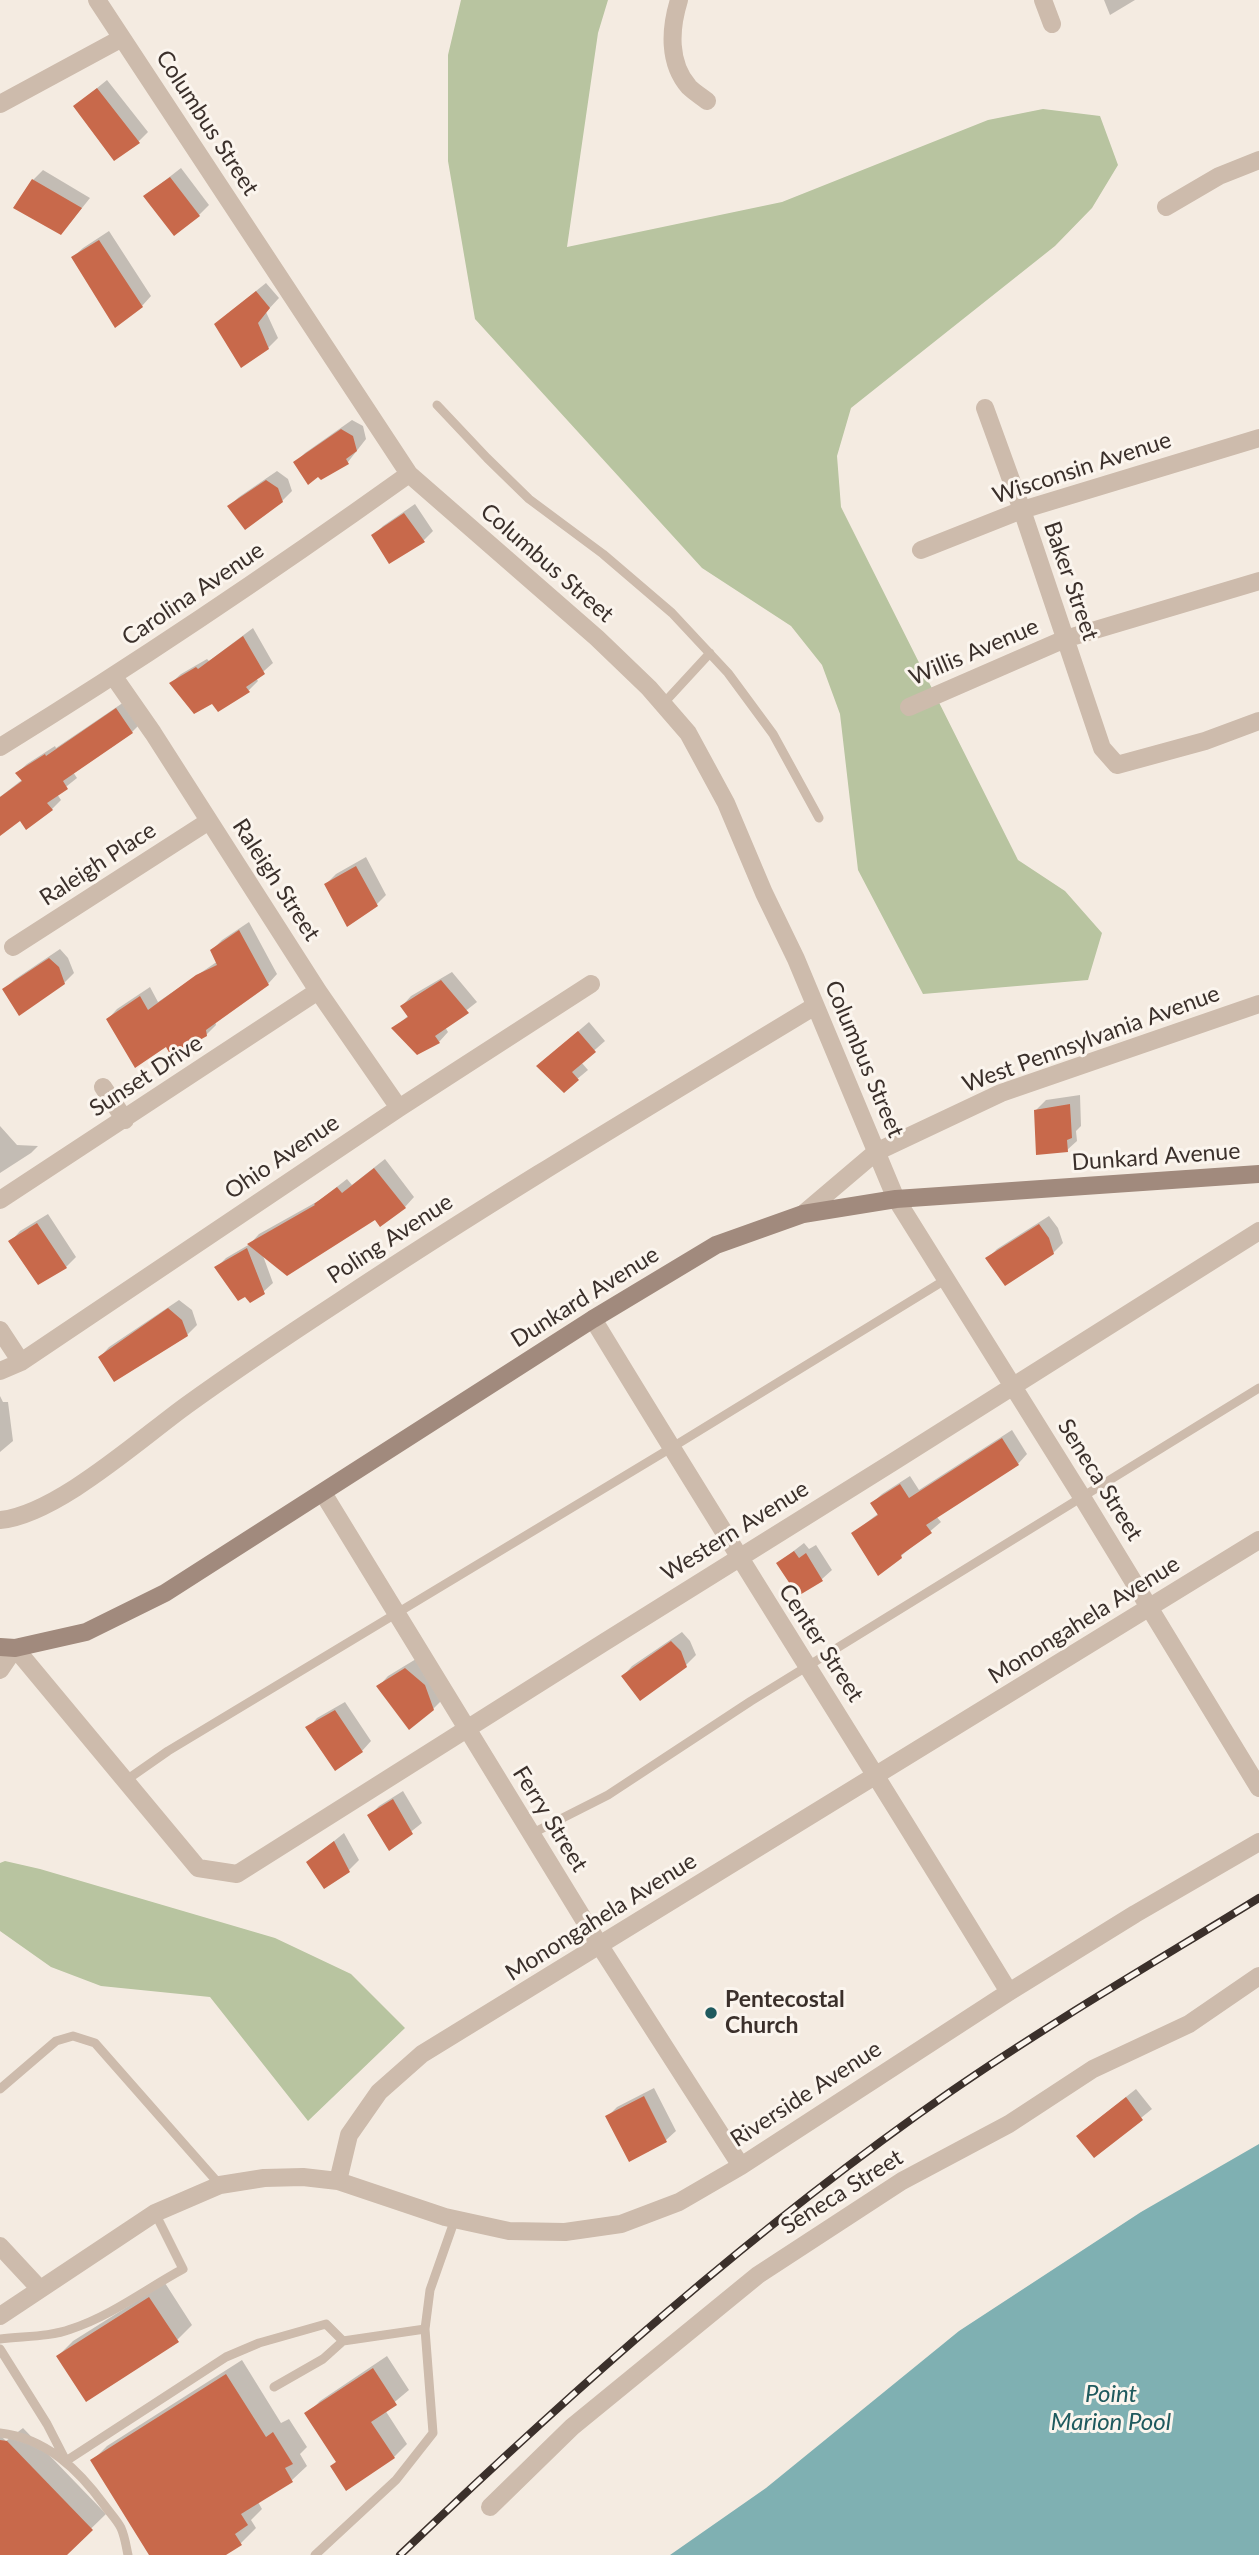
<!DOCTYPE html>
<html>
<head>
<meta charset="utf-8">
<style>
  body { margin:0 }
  canvas { display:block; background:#f4ebe1 }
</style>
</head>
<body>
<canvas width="1259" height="2555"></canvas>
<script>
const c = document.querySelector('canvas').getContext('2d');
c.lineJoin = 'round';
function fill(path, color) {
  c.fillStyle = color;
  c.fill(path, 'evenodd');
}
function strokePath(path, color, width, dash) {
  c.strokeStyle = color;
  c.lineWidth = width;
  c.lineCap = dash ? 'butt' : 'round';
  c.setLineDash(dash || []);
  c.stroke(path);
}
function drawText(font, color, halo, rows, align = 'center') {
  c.font = font + ' Lato,sans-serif';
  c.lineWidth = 6;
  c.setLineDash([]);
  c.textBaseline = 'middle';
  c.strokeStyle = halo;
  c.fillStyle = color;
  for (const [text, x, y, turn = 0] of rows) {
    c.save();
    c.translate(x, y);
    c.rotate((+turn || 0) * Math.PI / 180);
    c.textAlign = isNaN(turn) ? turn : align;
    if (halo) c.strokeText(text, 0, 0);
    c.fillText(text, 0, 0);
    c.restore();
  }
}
const green = new Path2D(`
  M461,0H608L598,33L567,247L782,202L988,120L1043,109L1100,116L1118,165L1092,208L1055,246L851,408L837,456L841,507L1018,860L1065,891L1102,933L1088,980L923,994L858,870L840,714L822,665L791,626L702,568L475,319L448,161V55Z
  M5,1861L40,1869L275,1938L351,1974L405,2028L308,2121L210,1997L101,1986L51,1967L0,1931V1863Z`);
const water = new Path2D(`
  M1259,2144V2555H670L766,2488L959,2331L1141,2212Z`);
const shadow = new Path2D(`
  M1104,0H1135L1110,15Z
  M107,80L148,132L138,142L75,106Z
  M181,168L209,205L199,215L145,196Z
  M43,170L90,198L70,223L33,180Z
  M109,231L151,296L142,306L73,257L83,248Z
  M266,283L279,298L266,312L278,338L268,348L226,315Z
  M352,420L363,426L366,439L348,462L321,478L295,463L305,453Z
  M277,471L288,479L292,491L282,501L229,506L239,497Z
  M415,504L433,531L424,540L389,561L373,536L383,526Z
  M253,628L273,663L256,678L258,681L249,690L219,709L213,702L171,683L181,674L207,659L209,661Z
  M127,700L142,722L132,732L73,772L77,778L57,794L61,800L52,809L21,819L0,834V797L23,779L17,773L27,764L55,746L56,748Z
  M366,857L386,895L376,905L326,884L336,874Z
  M249,922L277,974L268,984L215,1021L216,1025L206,1035L167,1045L108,1019L117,1009L150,987L158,1002L218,961L212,950L222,940Z
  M60,949L68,958L74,973L64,983L4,990L14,980Z
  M452,972L477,1002L445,1027L448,1032L439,1042L394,1028L409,1015L402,1006L411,996Z
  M589,1022L605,1041L581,1062L588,1070L564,1090L548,1057Z
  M1080,1095L1081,1126L1076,1131L1077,1141L1067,1150L1036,1110L1046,1100Z
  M0,1126L17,1145L38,1146L31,1153L0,1173Z
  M385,1159L414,1197L405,1207L262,1253L273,1283L263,1292L216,1268L226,1258L250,1244L259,1234L320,1200L347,1179L352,1185Z
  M48,1214L76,1257L66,1267L39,1283L11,1241L20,1231Z
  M1049,1216L1058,1228L1063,1243L1053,1253L988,1258L997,1249Z
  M179,1300L192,1310L197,1325L187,1335L100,1357L109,1347Z
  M0,1396L3,1402H8L13,1441L0,1452Z
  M1012,1430L1027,1454L1018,1464L936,1516L941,1522L901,1556L853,1533L879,1513L872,1503L882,1494L910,1476L919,1490Z
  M804,1543L809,1549L816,1545L832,1570L822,1579L798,1593L778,1563Z
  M682,1632L690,1641L696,1655L686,1665L623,1676L632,1666Z
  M416,1659L443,1699L433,1709L379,1686L388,1676Z
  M345,1702L371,1741L362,1751L308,1728L317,1718Z
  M403,1791L422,1823L389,1849L369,1816L379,1806Z
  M344,1833L359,1860L349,1870L308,1862Z
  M654,2088L676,2131L666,2140L629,2159L608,2116L617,2107Z
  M1136,2089L1152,2109L1094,2156L1088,2127Z
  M165,2283L192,2325L177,2340L58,2356L73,2341Z
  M387,2356L409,2390L385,2410L407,2444L394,2457L332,2466L337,2461L307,2414L320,2401Z
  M242,2360L281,2423L289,2419L307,2447L300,2454L307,2466L292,2480L258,2502L262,2509L251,2520L256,2528L241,2543L223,2555H151L92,2461L107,2446Z
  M23,2428L106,2514L64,2555H0V2435L6,2441Z`);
const building = new Path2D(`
  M97,88L140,143L114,161L73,106Z
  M170,177L200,216L174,236L143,196Z
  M32,179L82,208L61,235L13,208Z
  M99,240L143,307L115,328L71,257Z
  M256,291L270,308L258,323L269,349L241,368L214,324Z
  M341,429L353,436L357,451L346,459L349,464L321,480L318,477L308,485L293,462Z
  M266,480L278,488L283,502L245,530L227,506Z
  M404,513L425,542L389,564L371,535Z
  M243,636L265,674L246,687L250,692L218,712L212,704L194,714L169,683L196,667L198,669Z
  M116,708L133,733L63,781L68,789L47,803L53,810L26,830L20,821L0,836V797L22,781L15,773L45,754L46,756Z
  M356,866L378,906L347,927L324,884Z
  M239,930L269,985L206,1030L207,1036L171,1056L166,1047L135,1068L106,1019L140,996L148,1010L196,975L217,965L210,950Z
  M49,958L59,967L65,984L19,1016L2,989Z
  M441,980L469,1013L435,1036L440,1043L417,1055L391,1028L408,1017L400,1006Z
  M578,1031L596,1052L572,1072L579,1080L564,1093L536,1066Z
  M1070,1104L1072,1138L1067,1140L1068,1152L1036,1155L1034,1110Z
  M374,1168L406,1208L380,1227L375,1220L287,1276L247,1244L315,1205L314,1204L337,1187L342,1193Z
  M37,1223L67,1268L38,1285L8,1241Z
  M1039,1224L1049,1238L1054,1254L1005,1286L985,1258Z
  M247,1248L265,1294L250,1303L245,1297L238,1301L214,1267Z
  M168,1308L182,1320L188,1336L114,1382L98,1357Z
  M1002,1438L1019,1465L926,1525L932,1533L901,1555L902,1558L878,1576L851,1533L878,1515L870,1503L900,1484L909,1498Z
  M794,1551L799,1558L806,1553L823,1581L798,1596L776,1563Z
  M671,1641L681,1651L687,1667L640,1701L621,1676Z
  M405,1668L425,1685L434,1710L409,1730L376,1686Z
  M335,1710L363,1752L335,1771L305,1727Z
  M393,1799L413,1834L389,1851L367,1815Z
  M334,1841L350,1872L324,1889L306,1862Z
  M644,2096L667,2142L629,2162L605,2116Z
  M1126,2097L1143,2120L1094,2158L1076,2136Z
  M149,2297L179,2342L86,2402L56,2356Z
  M373,2368L397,2405L371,2422L395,2458L346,2491L330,2466L336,2462L304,2413Z
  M226,2374L266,2437L273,2432L293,2464L285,2468L293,2482L241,2514L248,2525L235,2534L242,2545L226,2555H149L90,2460Z
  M0,2440L7,2441L93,2530L67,2555H0Z`);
const lane = new Path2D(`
  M437,405L487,458L529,499L603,554L672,613L728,673L773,734L819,818
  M663,704L710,653
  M125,1781L168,1751L671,1448L945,1280
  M531,1834L608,1795L751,1701L1259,1388
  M0,2089L56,2041L73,2036L95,2043L220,2185
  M0,2339C23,2336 50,2337 71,2329C111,2316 146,2289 183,2269L155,2213
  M0,2349L47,2424L66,2461L226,2357L259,2343L326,2324L343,2341L425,2329
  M274,2387L323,2359L343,2341
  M0,2433C46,2438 79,2470 105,2506C110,2513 117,2520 121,2528C125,2537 126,2546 128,2555
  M315,2555L396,2480L433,2433L425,2329L430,2290L455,2219`);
const street = new Path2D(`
  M97,0L409,474L597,638L649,688L688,733L726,803L764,893L796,959L896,1199L1082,1497L1259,1788
  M679,0C670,29 668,63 689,87C694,92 702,97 707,101
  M1043,0L1052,24
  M0,104L122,38
  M1166,207L1219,176L1259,160
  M985,408L1022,510L1102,748L1117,765L1205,741L1259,721
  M921,550L1022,510L1259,438
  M114,677L153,733L318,991L399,1108
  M909,707L1065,639L1259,581
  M0,747C140,661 276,569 409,474
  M13,947L209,821
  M103,1087L125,1120
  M0,1200L318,991
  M803,1214L876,1152L1001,1093L1259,1004
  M593,1319C730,1545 872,1767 1009,1992
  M0,1330L21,1362
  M0,1371L21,1362L399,1108L591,984
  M323,1493L600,1946L741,2166
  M0,1520C56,1515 140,1439 187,1405C237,1369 288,1335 340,1301C495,1198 655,1103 815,1006
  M0,1670L15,1648L198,1868L237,1874C576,1657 920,1448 1259,1231
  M338,2181L349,2135L379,2092L422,2054L1259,1540
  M0,2246L39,2288
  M0,2316L155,2213L220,2185L264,2178L303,2177L338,2181L445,2217L509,2231L565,2232L621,2224L679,2202L741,2166L1009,1992L1135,1914L1259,1842
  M490,2507L572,2427L758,2275L902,2181L1009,2124L1093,2069L1189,2024L1259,1976`);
const secondary = new Path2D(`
  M0,1647L15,1648L86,1632L165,1593L593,1319L716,1245L803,1214L896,1199L1259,1174`);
const rail = new Path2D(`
  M400,2555C572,2391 754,2228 950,2092C1050,2023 1155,1962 1259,1898`);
const markers = [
  [711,2013,7,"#1f5a5e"]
];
const streetNames = [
  ["Columbus Street",207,123,57],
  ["Wisconsin Avenue",1082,468,-18],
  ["Columbus Street",547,563,41],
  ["Baker Street",1071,581,71],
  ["Carolina Avenue",193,594,-34],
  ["Willis Avenue",974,652,-23],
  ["Raleigh Place",98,864,-33],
  ["Raleigh Street",276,880,57],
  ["West Pennsylvania Avenue",1091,1039,-20],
  ["Columbus Street",864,1059,67],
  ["Sunset Drive",146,1076,-33],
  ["Ohio Avenue",282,1157,-34],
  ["Dunkard Avenue",1156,1157,-4],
  ["Poling Avenue",390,1239,-33],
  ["Dunkard Avenue",585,1297,-32],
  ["Seneca Street",1100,1480,58],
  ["Western Avenue",735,1531,-32],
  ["Monongahela Avenue",1084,1620,-32],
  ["Center Street",821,1643,57],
  ["Ferry Street",550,1819,58],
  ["Monongahela Avenue",601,1917,-32],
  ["Riverside Avenue",806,2094,-33],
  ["Seneca Street",842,2192,-32]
];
const poiNames = [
  ["Pentecostal",725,2000],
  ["Church",725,2026]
];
const waterNames = [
  ["Point",1111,2394],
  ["Marion Pool",1111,2422]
];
fill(green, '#b8c4a0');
fill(water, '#7fb0b2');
fill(shadow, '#0003');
fill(building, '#c8694b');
strokePath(lane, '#cdbbac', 9);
strokePath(street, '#cdbbac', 18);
strokePath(secondary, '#a18a7d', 18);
strokePath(rail, '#3b302b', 8);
strokePath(rail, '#fbf5ee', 5, [16]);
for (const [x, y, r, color] of markers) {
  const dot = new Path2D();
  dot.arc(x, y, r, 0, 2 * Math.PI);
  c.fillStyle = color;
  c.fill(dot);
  strokePath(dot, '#fbf5ee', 2.5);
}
drawText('23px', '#3b302b', '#fbf5ee', streetNames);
drawText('bold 23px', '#3b302b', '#fbf5ee', poiNames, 'left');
drawText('italic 24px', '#1f5a5e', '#fbf5ee', waterNames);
</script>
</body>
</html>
